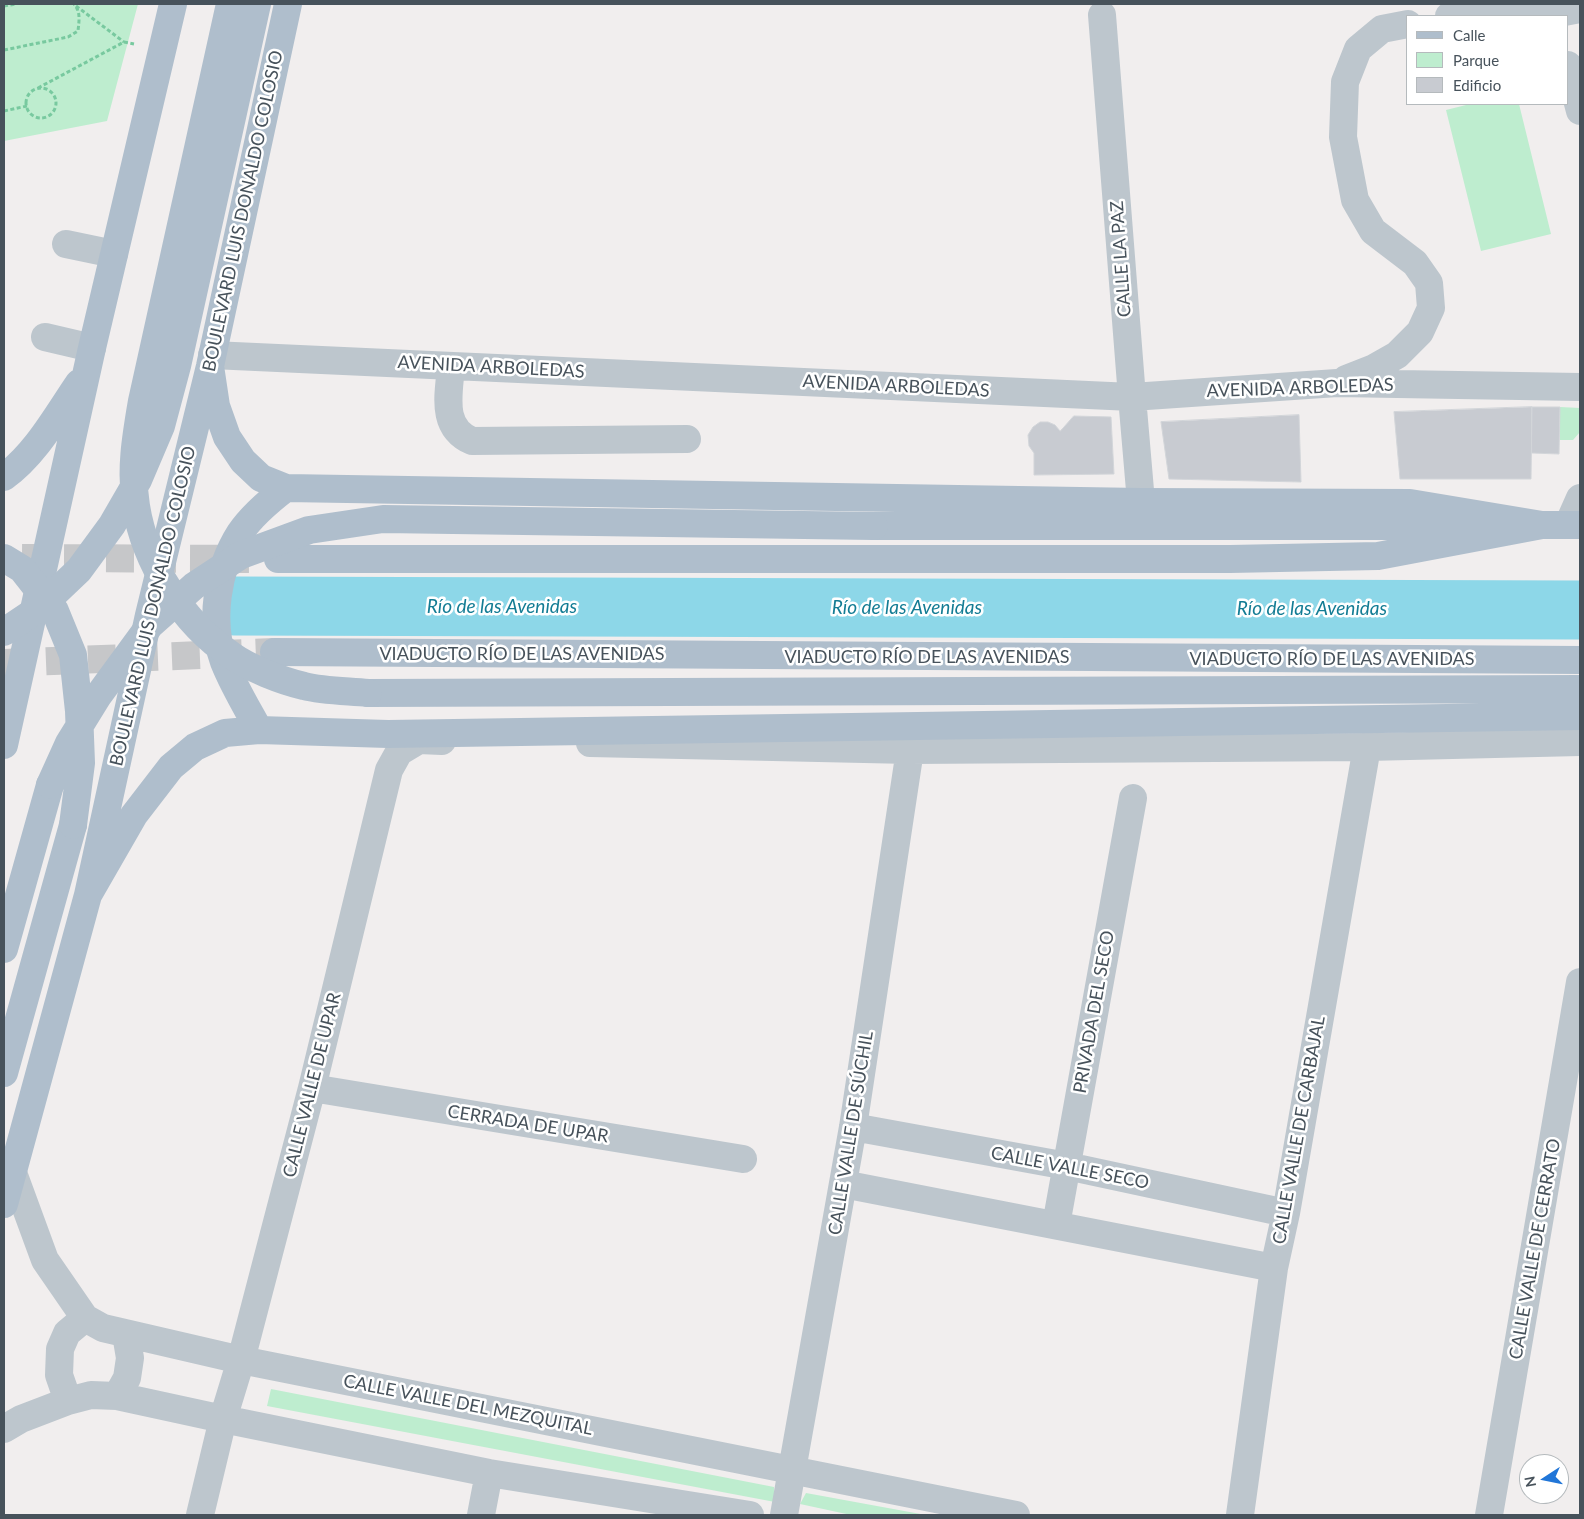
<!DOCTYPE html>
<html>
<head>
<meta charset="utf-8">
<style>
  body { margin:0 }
  #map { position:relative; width:1584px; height:1519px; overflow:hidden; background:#f1eeee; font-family:Lato,sans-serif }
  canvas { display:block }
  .frame { position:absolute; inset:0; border:5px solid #47525b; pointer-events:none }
  .legend { position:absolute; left:1406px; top:15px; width:162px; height:90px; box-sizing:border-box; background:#fff; border:1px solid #b5babd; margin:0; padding:6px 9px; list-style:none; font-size:15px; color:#47525b }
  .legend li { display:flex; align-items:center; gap:10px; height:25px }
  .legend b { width:25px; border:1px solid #b5babd }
  .north { position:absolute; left:1519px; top:1454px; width:50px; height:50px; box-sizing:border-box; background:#fff; border:1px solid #b5babd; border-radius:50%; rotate:259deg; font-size:14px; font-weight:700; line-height:20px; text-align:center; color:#47525b }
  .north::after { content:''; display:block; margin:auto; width:18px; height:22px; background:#2176d8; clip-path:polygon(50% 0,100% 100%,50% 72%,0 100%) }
</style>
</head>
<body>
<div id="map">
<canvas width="1584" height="1519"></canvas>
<div class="frame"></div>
<ul class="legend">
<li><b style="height:6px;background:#afbecc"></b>Calle</li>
<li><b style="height:14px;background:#beedcf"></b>Parque</li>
<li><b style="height:14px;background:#c8cbd1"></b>Edificio</li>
</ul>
<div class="north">N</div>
</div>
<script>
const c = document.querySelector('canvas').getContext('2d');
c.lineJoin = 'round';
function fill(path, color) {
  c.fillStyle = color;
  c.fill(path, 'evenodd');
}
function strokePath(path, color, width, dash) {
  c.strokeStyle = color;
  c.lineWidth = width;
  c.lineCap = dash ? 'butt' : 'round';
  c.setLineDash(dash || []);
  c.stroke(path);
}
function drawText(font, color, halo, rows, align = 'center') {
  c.font = font + ' Lato,sans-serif';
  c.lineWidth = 5;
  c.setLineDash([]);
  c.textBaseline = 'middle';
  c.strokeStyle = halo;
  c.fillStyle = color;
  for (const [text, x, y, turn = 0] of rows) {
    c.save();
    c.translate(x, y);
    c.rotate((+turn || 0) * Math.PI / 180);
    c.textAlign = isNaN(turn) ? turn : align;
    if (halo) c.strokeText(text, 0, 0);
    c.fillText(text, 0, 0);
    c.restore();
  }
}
const green = new Path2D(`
  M4,4H138L107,121L4,141Z
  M1470,104H1519L1551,234L1481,251L1446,110Z
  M1560,407L1580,408V432L1573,440H1560Z
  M271,1389L774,1487L775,1502L267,1406Z
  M806,1493L926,1515H851L800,1504Z`);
const river = new Path2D(`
  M234,606L1580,610`);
const building = new Path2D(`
  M1532,407L1531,479H1400L1394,412Z
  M1532,407H1560L1559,454L1532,453Z
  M1299,415L1301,482L1169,479L1161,422Z
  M1074,416L1111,417L1114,474L1034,475V453L1029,446L1028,435L1033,427L1040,422H1048L1055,425L1060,431Z`);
const majorTunnel = new Path2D(`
  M22,558L249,559
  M4,663L274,652`);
const path = new Path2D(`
  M4,6L16,4
  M76,6L124,42
  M4,50L68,37L78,31C79,21 81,12 74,4
  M38,88L124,42L134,44
  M26 103a15 15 0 1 1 30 0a15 15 0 1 1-30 0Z
  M4,111L27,106`);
const minor = new Path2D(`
  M1520,4L1554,14L1580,9
  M1102,15L1132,397L1141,502
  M1449,16L1514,4
  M1568,65L1580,111
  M66,244L114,254
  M45,337L92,348
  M212,355L1132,397L1337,383L1580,387
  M451,366C449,394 440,427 472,441L687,439
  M1346,379L1374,368L1397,355L1420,332L1431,308L1429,283L1415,263L1373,231L1355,200L1343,137L1345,82L1358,49L1382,29L1408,24
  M1568,525L1580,498
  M590,743L910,750L1367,747L1580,742
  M312,1088L743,1159
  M853,1127L1067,1166L1286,1213
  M12,1170L45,1260L85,1318L103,1328L241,1360L1016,1515
  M843,1184L1274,1268
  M1056,1225L1133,798
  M117,1396L127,1378L130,1358L126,1334
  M68,1401L59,1375L60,1349L67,1333L85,1318
  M4,1429L21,1419L68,1401L91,1395L117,1396L223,1419L489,1473L750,1515
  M200,1515L223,1419L241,1360L312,1088L389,770L399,752L419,740L442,741
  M481,1515L489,1473
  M784,1515L853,1127L910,750
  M1240,1515L1274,1268L1286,1213L1367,747
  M1489,1515L1580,982`);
const major = new Path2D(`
  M210,366L216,406L227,437L243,461L261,478L286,488L1141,502L1410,503L1542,525
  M4,477C36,454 57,415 79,383
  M874,526H1463
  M278,559H1230L1378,556L1542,525H1580
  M274,652L1580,660
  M368,693L1580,689
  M259,730C247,708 233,685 224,662C209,621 217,569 240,533C252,515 269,501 286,488
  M4,745L92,348L173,4
  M88,895L134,815L171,767L195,747L225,733L259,730L388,734L1580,716
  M4,949L50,785
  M4,1073L73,825
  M4,1204L88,895L149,615L210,366L288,4`);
const majorBridge = new Path2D(`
  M230,4L142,401C136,436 130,470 136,506C145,563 183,623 231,655C249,668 282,681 304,686C323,691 348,691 368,693
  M4,558L22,569L55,611L73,655L79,711L81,763L73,825
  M4,632L38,609L79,570L112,525L138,480L161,426L177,366L257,4
  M50,785L69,743L98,696L150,625L194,586L241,555L309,530L383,519L874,526`);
const streetNames = [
  ["BOULEVARD LUIS DONALDO COLOSIO",243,211,-78],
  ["CALLE LA PAZ",1121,259,-94],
  ["AVENIDA ARBOLEDAS",491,367,3],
  ["AVENIDA ARBOLEDAS",896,386,3],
  ["AVENIDA ARBOLEDAS",1300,388,-2],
  ["BOULEVARD LUIS DONALDO COLOSIO",153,606,-77],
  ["VIADUCTO RÍO DE LAS AVENIDAS",522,654],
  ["VIADUCTO RÍO DE LAS AVENIDAS",927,657],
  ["VIADUCTO RÍO DE LAS AVENIDAS",1332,659],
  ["PRIVADA DEL SECO",1094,1012,-80],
  ["CALLE VALLE DE UPAR",312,1085,-76],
  ["CERRADA DE UPAR",528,1124,9],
  ["CALLE VALLE DE CARBAJAL",1299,1130,-80],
  ["CALLE VALLE DE SÚCHIL",851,1133,-81],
  ["CALLE VALLE SECO",1070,1168,11],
  ["CALLE VALLE DE CERRATO",1535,1249,-80],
  ["CALLE VALLE DEL MEZQUITAL",468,1405,11]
];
const waterNames = [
  ["Río de las Avenidas",502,607],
  ["Río de las Avenidas",907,608],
  ["Río de las Avenidas",1312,609]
];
fill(green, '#beedcf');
strokePath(river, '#8dd7e8', 59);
fill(building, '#c8cbd1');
strokePath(building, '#d2d5d9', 1);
strokePath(majorTunnel, '#c6c7c9', 28, [28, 14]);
strokePath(path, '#78c99f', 3, [4, 2.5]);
strokePath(minor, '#bdc6cd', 28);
strokePath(major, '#afbecc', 28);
strokePath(majorBridge, '#afbecc', 28);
drawText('18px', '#47525b', '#fff', streetNames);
drawText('italic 19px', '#137c94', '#fff', waterNames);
</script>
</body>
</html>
